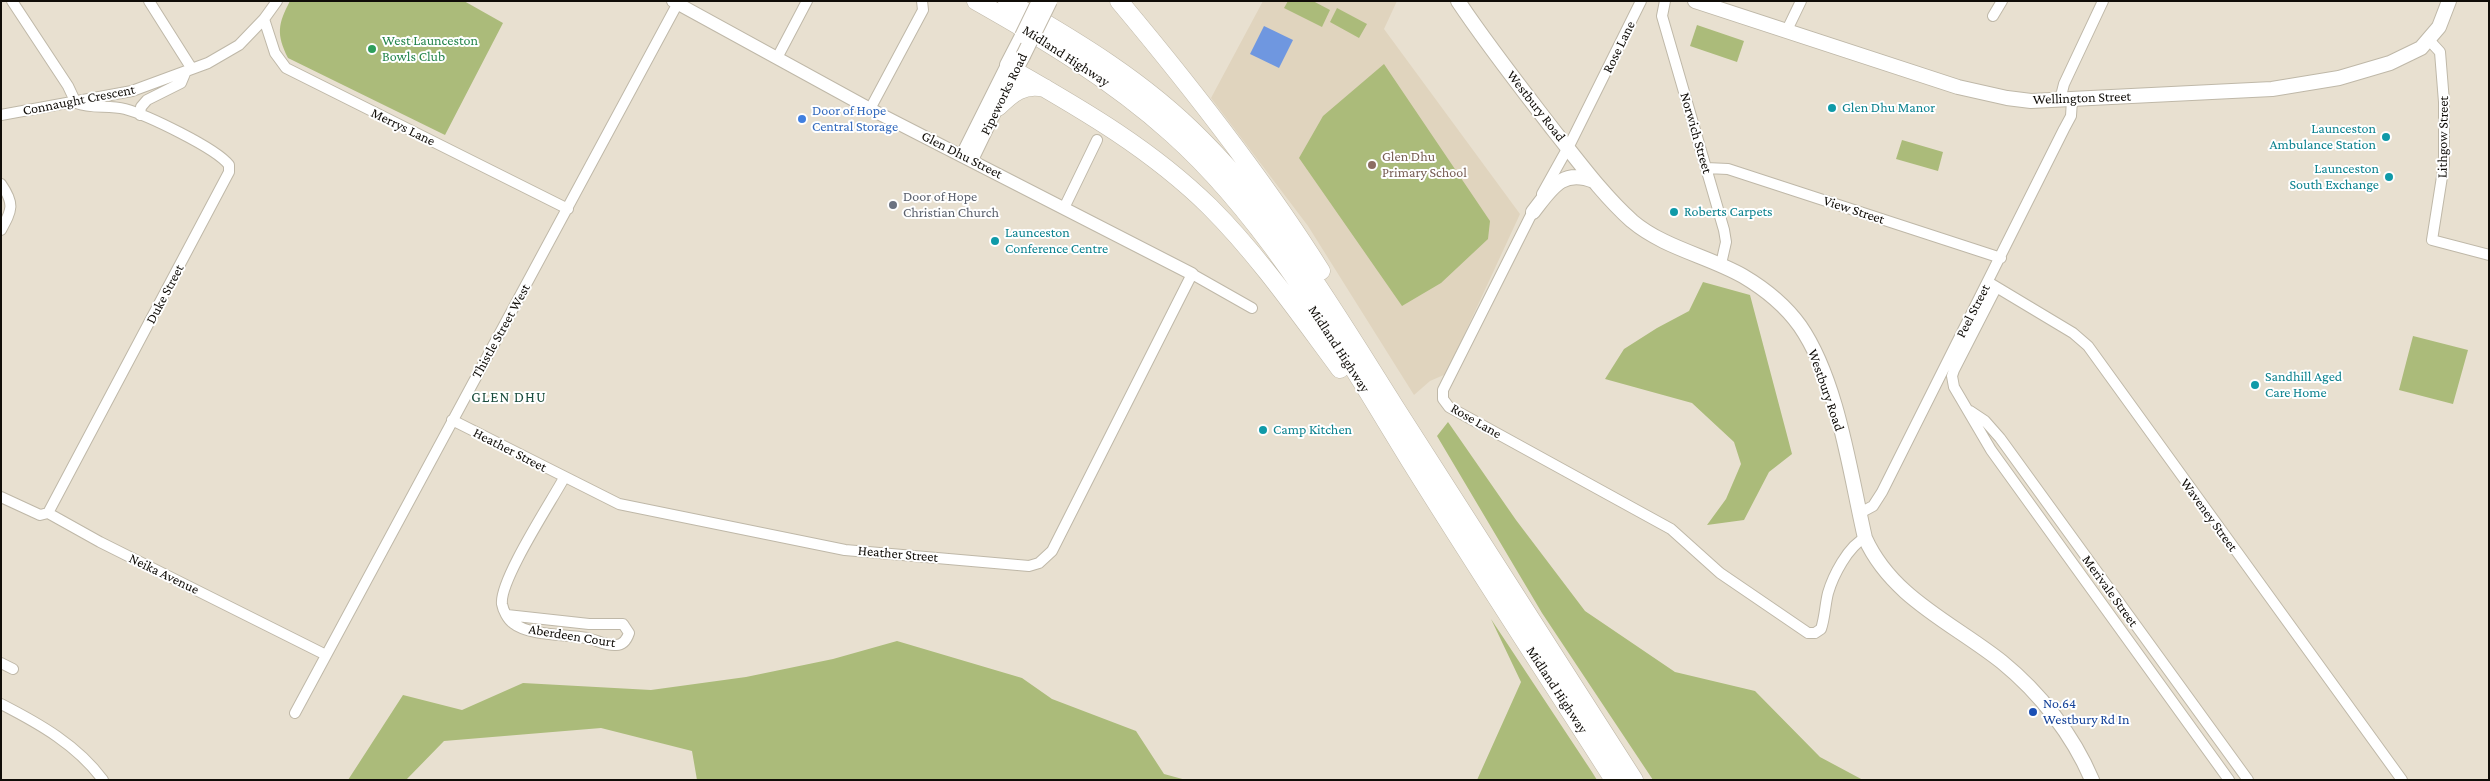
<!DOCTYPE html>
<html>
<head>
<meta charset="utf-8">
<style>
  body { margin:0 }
  #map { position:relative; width:2490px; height:781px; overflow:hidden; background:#e8e0d0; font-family:"Crimson Pro",serif }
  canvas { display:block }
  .frame { position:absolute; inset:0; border:2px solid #100d08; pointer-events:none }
</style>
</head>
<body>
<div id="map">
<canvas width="2490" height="781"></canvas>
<div class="frame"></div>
</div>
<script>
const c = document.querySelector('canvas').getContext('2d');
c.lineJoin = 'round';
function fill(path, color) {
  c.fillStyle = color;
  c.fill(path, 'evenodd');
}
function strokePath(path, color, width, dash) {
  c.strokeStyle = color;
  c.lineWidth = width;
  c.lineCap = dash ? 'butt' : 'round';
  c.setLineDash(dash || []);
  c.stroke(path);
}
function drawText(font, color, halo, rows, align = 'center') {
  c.font = font + ' "Crimson Pro",serif';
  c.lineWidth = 4;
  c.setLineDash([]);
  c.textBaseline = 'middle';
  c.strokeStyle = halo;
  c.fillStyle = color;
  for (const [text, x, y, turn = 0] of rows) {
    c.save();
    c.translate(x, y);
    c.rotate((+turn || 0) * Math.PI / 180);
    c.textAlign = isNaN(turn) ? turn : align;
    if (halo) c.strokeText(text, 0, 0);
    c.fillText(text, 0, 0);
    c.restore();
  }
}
const built = new Path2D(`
  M1263,1H1397L1384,29L1520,214L1446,374L1430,381L1414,395L1308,226L1211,98Z`);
const green = new Path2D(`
  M290,1H464L503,23L445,135L288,58C276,34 278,24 290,1Z
  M1288,1H1313L1330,10L1322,27L1284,8Z
  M1337,8L1367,24L1359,38L1330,22Z
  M1697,25L1744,41L1737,62L1690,46Z
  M1384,64L1490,221L1488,239L1441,283L1402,306L1299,158L1323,116Z
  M1902,140L1943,152L1938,171L1896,159Z
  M1703,282L1750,295L1792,454L1769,472L1744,520L1707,525L1726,499L1741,464L1734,442L1692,403L1605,379L1624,349L1657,328L1689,311Z
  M2413,336L2468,350L2453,404L2399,390Z
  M1448,422L1516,520L1585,611L1675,672L1755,691L1820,757L1863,780H1653L1542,613L1437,436Z
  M1491,619L1592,772L1597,780H1477L1521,682Z
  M897,641L1022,678L1052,699L1136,731L1164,774L1186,780H697L692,751L601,728L444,741L406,780H348L403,695L462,710L523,683L651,690L746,677L833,659Z`);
const water = new Path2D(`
  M1264,26L1293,40L1279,68L1250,54Z`);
const minor = new Path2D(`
  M12,1L68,86L76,103C92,109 108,105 125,109C147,115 216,148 229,165V172L48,513
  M149,1L192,69
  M1665,1L1662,16L1724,230L1726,242L1721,264
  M1993,16L2002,1
  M264,19L275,53L286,68L568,209
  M1787,30L1801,1
  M2429,40L2440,52L2444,102V164L2432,240L2489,255
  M777,58L807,1
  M2060,100L2064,84L2103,1
  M870,109L923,10L922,1
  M1,115L132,91L208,63L239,45L264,19L277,1
  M140,115L141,107L147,100L181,83L186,71
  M1706,168L1728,169L2001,258
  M1,184C15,204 12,210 1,230
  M1542,194L1571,142L1641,1
  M1535,207L1443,390V399L1449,407L1671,529L1720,573L1808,633H1815L1821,629C1825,617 1825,605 1828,593C1833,576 1848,546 1865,538
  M1064,208L1097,140
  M1988,282L2073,333L2088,346L2402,780
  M1996,288L1954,370L1952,376L1954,387L1991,450L2229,780
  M1970,411L1985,421L2000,438L2248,780
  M452,420L619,504L845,550L1029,566L1039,563L1052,551L1192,274L1252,308
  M1,497L40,515L48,513L100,542L326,655
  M1860,513L1873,506L1882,492L2064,129L2071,116L2072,100
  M507,615L589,624H623L629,633C627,639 624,645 616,645C607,646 596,640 587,638C566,634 529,636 513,623C508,620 503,610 502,604C499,581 551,502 564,478
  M1,663L13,669
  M1,704C40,724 77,745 103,780
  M295,713L679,1`);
const tertiary = new Path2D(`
  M673,1L870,109L1192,274
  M962,155L1007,65
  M972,160L1015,71`);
const secondary = new Path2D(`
  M1458,1C1488,46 1522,89 1555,132C1579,162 1603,195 1632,221C1664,248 1708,256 1743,276C1765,289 1785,305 1800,326C1838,381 1850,473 1865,538C1892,598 1953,623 2002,662C2040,693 2073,735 2092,780
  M1695,1L1958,87L2007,98L2031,101L2272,89L2339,78L2390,63L2421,48L2439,27L2449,1
  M1022,36L1007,65L1015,71L1023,56
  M1533,212C1551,189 1562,168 1594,181`);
const motorway = new Path2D(`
  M976,1C1045,40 1112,80 1171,133C1270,221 1343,352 1412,464C1478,570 1547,675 1614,780
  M1007,1C1077,41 1145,82 1201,139C1280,218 1336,314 1395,407C1475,531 1555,655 1634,780
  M1119,1C1192,88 1261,176 1321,271
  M1015,71C1085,111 1152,150 1210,207C1259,256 1299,314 1340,369
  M998,107C1012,93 1024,83 1045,88`);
const secondaryBridge = new Path2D(`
  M1022,36L1039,1
  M1023,56L1050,1`);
const markers = [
  [372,49,5,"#2e9e5b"],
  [1832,108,5,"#0f9aa8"],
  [802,119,5,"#3f7fe0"],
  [2386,137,5,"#0f9aa8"],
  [1372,165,5,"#8d6e63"],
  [2389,177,5,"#0f9aa8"],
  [893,205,5,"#6b7280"],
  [1674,212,5,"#0f9aa8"],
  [995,241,5,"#0f9aa8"],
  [2255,385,5,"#0f9aa8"],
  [1263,430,5,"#0f9aa8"],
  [2033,712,5,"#1a4fb4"]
];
const leisureNames = [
  ["West Launceston",382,41],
  ["Bowls Club",382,57]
];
const streetNames = [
  ["Rose Lane",1619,47,-64],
  ["Midland Highway",1066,56,33],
  ["Pipeworks Road",1004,94,-64],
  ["Wellington Street",2082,98,-2],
  ["Connaught Crescent",79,100,-11],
  ["Westbury Road",1536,106,52],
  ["Merrys Lane",403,127,26],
  ["Norwich Street",1696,133,74],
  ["Lithgow Street",2443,137,-89],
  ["Glen Dhu Street",962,155,27],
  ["View Street",1854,210,18],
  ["Duke Street",165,294,-62],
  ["Peel Street",1973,311,-63],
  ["Thistle Street West",501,331,-61],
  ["Midland Highway",1339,349,57],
  ["Westbury Road",1826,390,71],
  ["Rose Lane",1476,421,30],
  ["Heather Street",510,450,27],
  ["Waveney Street",2209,515,54],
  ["Heather Street",898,554,5],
  ["Neika Avenue",164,574,26],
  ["Merivale Street",2110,591,54],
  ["Aberdeen Court",572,636,9],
  ["Midland Highway",1557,690,57]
];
const cultureNames = [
  ["Glen Dhu Manor",1842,108],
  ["Launceston",2376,129,"right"],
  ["Ambulance Station",2376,145,"right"],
  ["Launceston",2379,169,"right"],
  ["South Exchange",2379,185,"right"],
  ["Roberts Carpets",1684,212],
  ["Launceston",1005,233],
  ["Conference Centre",1005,249],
  ["Sandhill Aged",2265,377],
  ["Care Home",2265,393],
  ["Camp Kitchen",1273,430]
];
const shopNames = [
  ["Door of Hope",812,111],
  ["Central Storage",812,127]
];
const educationNames = [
  ["Glen Dhu",1382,157],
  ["Primary School",1382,173]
];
const worshipNames = [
  ["Door of Hope",903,197],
  ["Christian Church",903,213]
];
const transitNames = [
  ["No.64",2043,704],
  ["Westbury Rd In",2043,720]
];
const neighbourhoodNames = [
  ["GLEN DHU",509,397]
];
fill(built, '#e0d4be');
fill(green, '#abbb7a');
fill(water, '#6f97e0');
strokePath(minor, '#bfb8a8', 12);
strokePath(tertiary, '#bfb8a8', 14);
strokePath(secondary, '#bfb8a8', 16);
strokePath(motorway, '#bfb8a8', 19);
strokePath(minor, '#fff', 10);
strokePath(tertiary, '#fff', 12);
strokePath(secondary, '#fff', 14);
strokePath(motorway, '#fff', 18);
strokePath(secondaryBridge, '#bfb8a8', 16, []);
strokePath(secondaryBridge, '#fff', 14);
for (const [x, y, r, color] of markers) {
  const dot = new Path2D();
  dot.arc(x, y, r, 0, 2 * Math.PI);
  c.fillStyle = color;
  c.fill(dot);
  strokePath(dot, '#fff', 2);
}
drawText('14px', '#27864d', '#fff', leisureNames, 'left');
drawText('14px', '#100d08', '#fff', streetNames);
drawText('14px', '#0d838f', '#fff', cultureNames, 'left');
drawText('14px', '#366cbe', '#fff', shopNames, 'left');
drawText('14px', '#785e54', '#fff', educationNames, 'left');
drawText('14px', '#5b616d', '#fff', worshipNames, 'left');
drawText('14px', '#164399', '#fff', transitNames, 'left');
c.letterSpacing = '1px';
drawText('15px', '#194c3d', '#fff', neighbourhoodNames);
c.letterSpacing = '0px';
</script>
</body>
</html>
